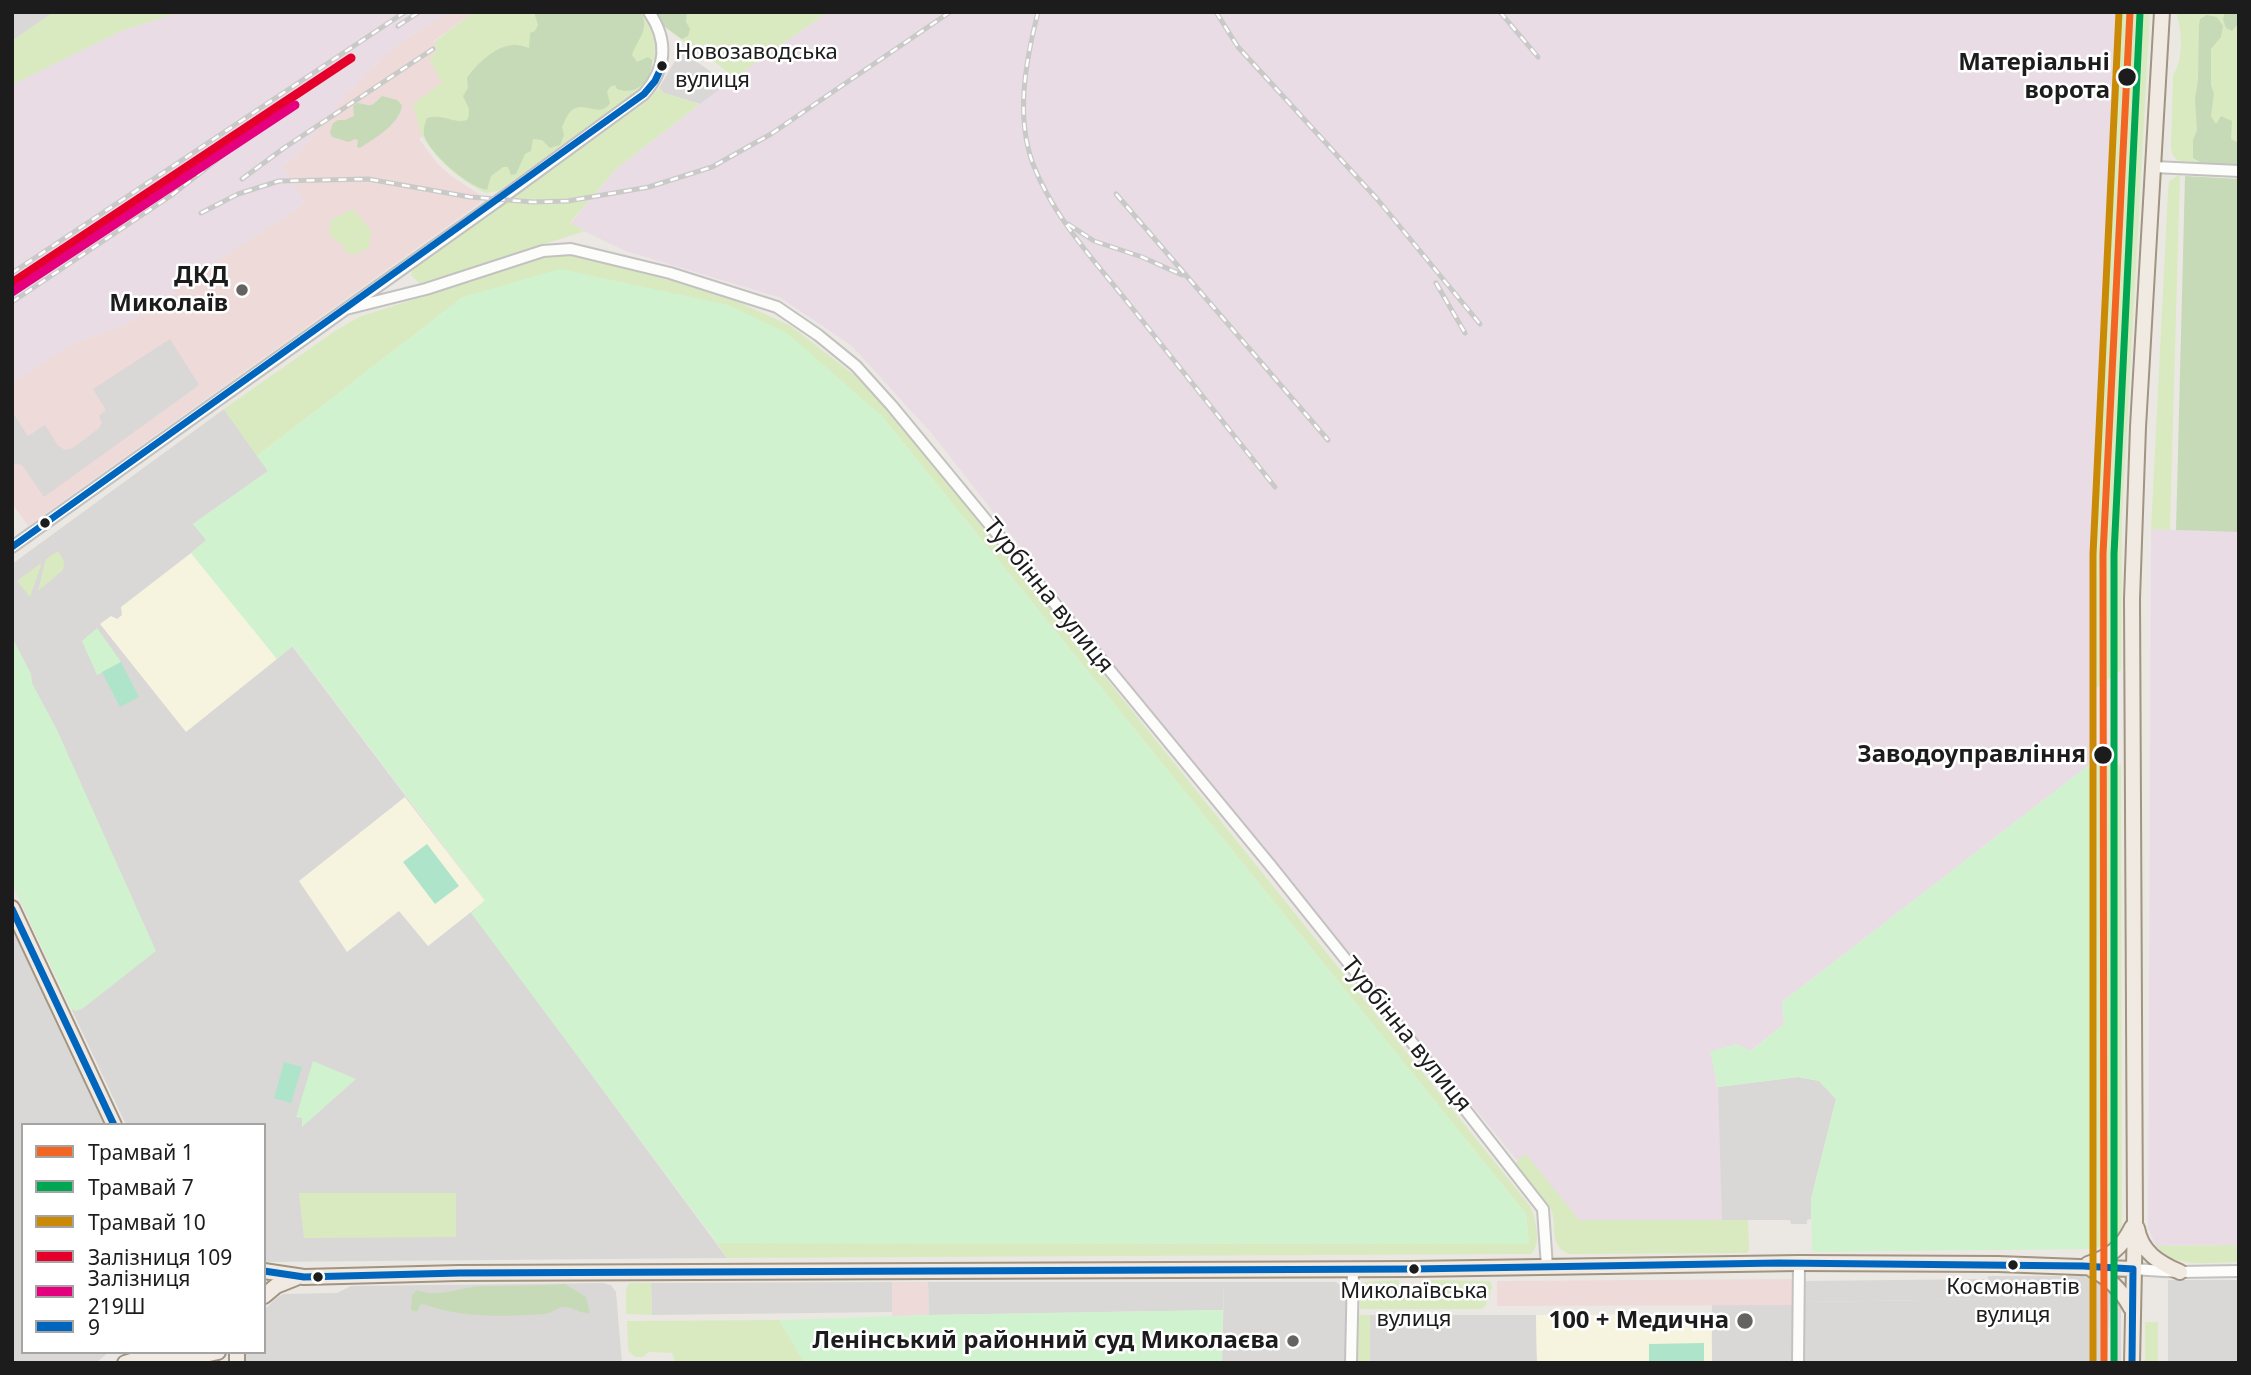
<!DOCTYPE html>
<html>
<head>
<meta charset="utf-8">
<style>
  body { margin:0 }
  #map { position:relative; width:2251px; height:1375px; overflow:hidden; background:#ebe8e4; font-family:"Noto Sans",sans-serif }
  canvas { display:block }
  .frame { position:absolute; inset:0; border:14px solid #1c1c1c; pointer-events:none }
  .legend { position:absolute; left:21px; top:1123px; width:245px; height:231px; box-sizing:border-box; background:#fff; border:2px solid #a4a4a4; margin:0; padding:9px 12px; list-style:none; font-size:21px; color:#1c1c1c }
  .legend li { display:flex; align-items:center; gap:14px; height:35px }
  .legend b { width:35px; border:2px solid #a4a4a4 }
</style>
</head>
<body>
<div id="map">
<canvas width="2251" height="1375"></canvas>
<div class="frame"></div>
<ul class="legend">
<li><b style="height:9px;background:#f26522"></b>Трамвай 1</li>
<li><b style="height:9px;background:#00a651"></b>Трамвай 7</li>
<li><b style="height:9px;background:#cb8a06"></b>Трамвай 10</li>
<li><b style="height:9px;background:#e4002b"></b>Залізниця 109</li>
<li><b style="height:9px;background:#e5007d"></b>Залізниця 219Ш</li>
<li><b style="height:9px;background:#0065bd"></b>9</li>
</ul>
</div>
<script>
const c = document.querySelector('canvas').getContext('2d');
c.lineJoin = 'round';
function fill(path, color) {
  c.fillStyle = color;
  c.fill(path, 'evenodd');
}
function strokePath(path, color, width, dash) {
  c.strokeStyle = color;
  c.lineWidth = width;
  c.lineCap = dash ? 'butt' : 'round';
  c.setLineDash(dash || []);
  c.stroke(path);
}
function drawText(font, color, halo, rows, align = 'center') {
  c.font = font + ' "Noto Sans",sans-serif';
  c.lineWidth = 5;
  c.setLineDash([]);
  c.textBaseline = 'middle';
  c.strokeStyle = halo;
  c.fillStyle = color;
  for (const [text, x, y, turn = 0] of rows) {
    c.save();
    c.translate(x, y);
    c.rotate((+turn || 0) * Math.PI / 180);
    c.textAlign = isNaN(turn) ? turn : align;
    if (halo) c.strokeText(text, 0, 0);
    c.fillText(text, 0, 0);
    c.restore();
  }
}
const residential = new Path2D(`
  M12,12H54L12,41Z
  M224,409L268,471L193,524L207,540L191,553L276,659L292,646L485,901L472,913L727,1258L264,1262V1125H126L12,883V564Z
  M12,928L104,1125H23V1352H109L96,1363H12Z
  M1988,1276H2083L2103,1283L2121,1297V1363H2111L2110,1297L2107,1363H1804L1805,1302L1987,1299Z
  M2168,1280H2239V1363H2168Z
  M1224,1282H1336L1345,1288L1348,1294V1363H1222Z
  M603,1283L611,1285L616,1292L622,1363H244V1352H264V1310L275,1299L283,1294L337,1293L351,1286Z
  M1712,1305H1793V1363H1712Z
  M1370,1315H1536L1537,1363H1370Z`);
const commercial = new Path2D(`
  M447,12H474L434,41L437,51L429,58L443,83L413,104L423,136L419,139L437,163L451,176L479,194L480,203L28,526L12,503V447L28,436L12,411V382L76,342L125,325L139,316L176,292L174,289L305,203L282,166L295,158L348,93L375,66L397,45Z
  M1793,1279V1305L1497,1306V1281Z
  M892,1282H928L929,1315L892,1316Z`);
const industrial = new Path2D(`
  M180,12H447L397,45L375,66L348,93L295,158L282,166L305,203L175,289L176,292L139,316L125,325L76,342L12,382V85L121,31Z
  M828,12H2117L2093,598L2094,761L1782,1002L1784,1024L1750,1051L1736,1044L1711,1052L1720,1103L1722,1220L1569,1224L1101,650L933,435L852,346L781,298L625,251L570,224L616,169L734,78Z
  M2151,529L2239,532V1245L2156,1246L2148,1228Z`);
const education = new Path2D(`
  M191,553L277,659L186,732L100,624L111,616L117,619L122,615L121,607Z
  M405,797L485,901L428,946L399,911L347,952L299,881Z
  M1711,1314L1712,1363H1537L1536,1315Z`);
const religious = new Path2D(`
  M681,51L710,71L724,86L700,104L664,93L659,88Z
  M170,339L199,385L44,497L22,465L12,463V411L28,436L45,425L58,446L65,450L73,448L98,429L102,423L99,416L106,410L93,389Z
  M442,1068H465V1105H442Z
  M1798,1077L1819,1081L1836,1099L1811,1199V1219L1807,1220V1224H1791L1790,1220H1722L1718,1087Z
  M1988,1279V1299L1805,1302L1804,1281Z
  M892,1282V1312L652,1315L651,1283Z
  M928,1282H1224L1223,1310L929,1315Z
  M2008,1283H2065V1293L2008,1294Z
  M348,1290H389V1310H339L338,1293Z`);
const grass = new Path2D(`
  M54,12H180L121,31L12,85V41Z
  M474,12H644C660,38 658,66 640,90L498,191L486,193C461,181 437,161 423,137C418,127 416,115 413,104L442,83L429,58L437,51L434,42Z
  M653,12H828L734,78C710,54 672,41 653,12Z
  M2117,12H2150L2122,519L2121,670L2094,690L2093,598L2096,515Z
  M2176,12H2239V166L2186,163C2176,161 2173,158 2171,148L2173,75C2184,59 2182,30 2176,12Z
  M659,88L664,93L700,104L616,169L570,223L585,231L420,284L411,275L413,269L649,99Z
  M2180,174L2170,530L2151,529L2168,190L2169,181Z
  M353,209L372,232L368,248L356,254H348L341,243L335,241L329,232L331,220Z
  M570,255L669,280L730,298L791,326L853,374L889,408L1530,1206C1536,1219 1542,1244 1531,1254L727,1258L717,1243L1529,1244L1526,1214L881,415L463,297L257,456L224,409L335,331L359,317L544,257Z
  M58,551L64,561L63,570L38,591L46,559Z
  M40,564L41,565L30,597L17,581Z
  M2094,761L2121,765L2122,1225C2118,1242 2109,1244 2094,1249Z
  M1526,1154L1579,1220H1748L1749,1250L1747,1253L1570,1254C1548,1246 1557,1230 1552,1212C1549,1202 1522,1174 1514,1164Z
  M299,1193H456V1237L304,1238Z
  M2239,1245V1262C2210,1262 2177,1270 2156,1246Z
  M1399,1280L1400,1297H1431V1280L1490,1281L1492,1287L1486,1305L1482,1309H1360L1361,1287L1364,1282Z
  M629,1283H651L652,1315L626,1314V1289Z
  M1360,1315H1370V1363H1358V1317Z
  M779,1320L805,1363H675L672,1353L649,1352L643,1357H635L628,1350L627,1321Z
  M2145,1322H2158V1363H2145Z`);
const forest = new Path2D(`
  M534,12H641C650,30 638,38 632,55L637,62L648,57L652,60C652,81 637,96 617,89L615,85L610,87L607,92L610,103C599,120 583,98 570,112C567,115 564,123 562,127L564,135L560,145L550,148L542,140L533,139L531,151L525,154L516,174L511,175L508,167H503L491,176L487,190C468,187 429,153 424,135C423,129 425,123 427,118C443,113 453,124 467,120C472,110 467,105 463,96L468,88L467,78C477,64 495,46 513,45C518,44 524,47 529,48L530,33L535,31L538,25Z
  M653,12H687L686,22L690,29L688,36L682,39L662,25Z
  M2225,12H2239V23L2232,31L2226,28L2223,19Z
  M2207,15L2217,17L2223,26L2221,37L2211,49V85L2214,94L2211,116L2216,124L2221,116L2232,121L2231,139L2239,143V166L2203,164L2193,158V140L2197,130L2195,99L2198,80L2199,25L2200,19Z
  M382,96L397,100L402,105C400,124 375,138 360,148L357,147L358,140L355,139L349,142L332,137L330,132L333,123L338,120H345L354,116L353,106L357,103C373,105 369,109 382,96Z
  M2185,176L2239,179V532L2176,530Z
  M565,1284L586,1297L590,1313C580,1314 574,1307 564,1307C557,1307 553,1313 544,1314C505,1317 460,1318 423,1304L420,1305L417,1312L411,1310L412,1295L417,1290C437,1299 459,1287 482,1286C510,1286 537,1286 565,1284Z`);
const park = new Path2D(`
  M560,269L728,305L787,333L881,415L1526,1214L1529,1244L717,1243L471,913L485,900L293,646L277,659L191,553L206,540L193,524L268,471L257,456L463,297Z
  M97,628L121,662L97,675L82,641Z
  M12,637L31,674L32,683L57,730L156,951L82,1009L76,1011L71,1009L12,883Z
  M2094,761V1249L1814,1252L1812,1250L1811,1199L1836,1099L1819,1081L1798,1077L1718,1087L1710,1052L1736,1044L1751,1051L1784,1024L1782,1002Z
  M313,1061L356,1079L302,1127V1118L296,1117Z
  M1223,1310L1222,1363H805L779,1320L929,1315Z`);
const pitch = new Path2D(`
  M121,662L139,697L120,707L102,672Z
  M427,844L459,886L435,904L403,862Z
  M284,1062L302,1067L291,1103L274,1098Z
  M1704,1343V1363H1649V1344Z`);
const minor = new Path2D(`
  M2154,167L2239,171
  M346,309L426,289L543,251L571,249L670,273L777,307L818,335L856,366L892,406L1271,866L1446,1085L1543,1209L1547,1267
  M12,547L499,200L644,94C666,69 669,41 649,12
  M2133,1269L2180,1272L2239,1271
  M1351,1363L1353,1269
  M1798,1363L1799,1263`);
const major = new Path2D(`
  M12,908L114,1125
  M2137,1228C2141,1252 2159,1263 2180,1272
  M2088,1264C2109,1257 2122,1248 2132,1227
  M2091,1269C2110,1278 2122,1291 2131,1308
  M264,1271L304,1277L459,1273L1412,1269L1799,1263L1998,1264L2133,1269
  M264,1296L276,1286L296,1278
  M173,1352L196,1357L218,1352
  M125,1363L151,1355H179
  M237,1363V1352
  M2132,1363L2135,1220L2132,599L2138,427L2162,12`);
const rail = new Path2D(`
  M1038,12C1026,60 1015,116 1033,164C1054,218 1094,260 1129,304C1178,365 1226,426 1275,487
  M1216,12L1238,47L1378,200L1480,324
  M1500,12L1538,57
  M398,26L419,12
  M242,179L284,148L433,49
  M1116,194L1328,440
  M201,213L238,194L279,181L368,179L470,197L533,202L568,201L649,187L712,167L771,134L950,12
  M1068,224L1094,241L1142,257L1182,275
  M12,273L405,12
  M1436,283L1465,333
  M12,302L172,195L251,133`);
const bus1 = new Path2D(`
  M12,547L644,94L655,81L662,66
  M12,909L114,1125
  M264,1271L304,1277L459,1273L1412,1269L1779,1263L2083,1266L2133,1269L2132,1363`);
const rail1 = new Path2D(`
  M12,283L351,58`);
const rail2 = new Path2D(`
  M12,292L295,105`);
const tram1 = new Path2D(`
  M2104,1363L2103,554L2130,12`);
const tram2 = new Path2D(`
  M2114,1363V554L2140,13`);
const tram3 = new Path2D(`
  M2093,1363V554L2119,12`);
const markers = [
  [662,66,6,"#1c1c1c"],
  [2127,77,10,"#1c1c1c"],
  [242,290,7,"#646362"],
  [45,523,6,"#1c1c1c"],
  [2103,755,10,"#1c1c1c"],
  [2013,1265,6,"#1c1c1c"],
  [1414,1269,6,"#1c1c1c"],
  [318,1277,6,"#1c1c1c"],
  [1745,1321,9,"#646362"],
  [1293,1341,7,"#646362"]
];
const busNames = [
  ["Новозаводська",675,53,"left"],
  ["вулиця",675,81,"left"],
  ["Космонавтів",2013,1288],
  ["вулиця",2013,1316],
  ["Миколаївська",1414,1292],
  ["вулиця",1414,1320]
];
const stopNames = [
  ["Матеріальні",2110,63],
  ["ворота",2110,91],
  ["Заводоуправління",2086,755]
];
const poiNames = [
  ["ДКД",228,276],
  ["Миколаїв",228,304],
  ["100 + Медична",1729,1321],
  ["Ленінський районний суд Миколаєва",1279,1341]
];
const streetNames = [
  ["Турбінна вулиця",1048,596,51],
  ["Турбінна вулиця",1406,1035,51]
];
fill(residential, '#dad8d6');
fill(commercial, '#eedad9');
fill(industrial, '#e9dce5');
fill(education, '#f6f4de');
fill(religious, '#d9d8d6');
fill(grass, '#d9eac1');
fill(forest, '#c6dab8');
fill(park, '#d1f2cf');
fill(pitch, '#aee4ca');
strokePath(minor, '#c3c2c0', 14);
strokePath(major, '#a19481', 18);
strokePath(minor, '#fcfcfb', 10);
strokePath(major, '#f0eae3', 14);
strokePath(rail, '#c9c9c8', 5);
strokePath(rail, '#fff', 2.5, [8]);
strokePath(bus1, '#0065bd', 7);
strokePath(rail1, '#e4002b', 9);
strokePath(rail2, '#e5007d', 9);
strokePath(tram1, '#f26522', 7);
strokePath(tram2, '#00a651', 7);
strokePath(tram3, '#cb8a06', 7);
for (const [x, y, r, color] of markers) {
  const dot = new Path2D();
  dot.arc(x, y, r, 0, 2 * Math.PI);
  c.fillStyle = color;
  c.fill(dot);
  strokePath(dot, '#fff', 2.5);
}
drawText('22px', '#1c1c1c', '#fff', busNames);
drawText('bold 24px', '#1c1c1c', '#fff', stopNames, 'right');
drawText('bold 24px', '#1c1c1c', '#fff', poiNames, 'right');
drawText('24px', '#1c1c1c', '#fff', streetNames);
</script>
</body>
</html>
